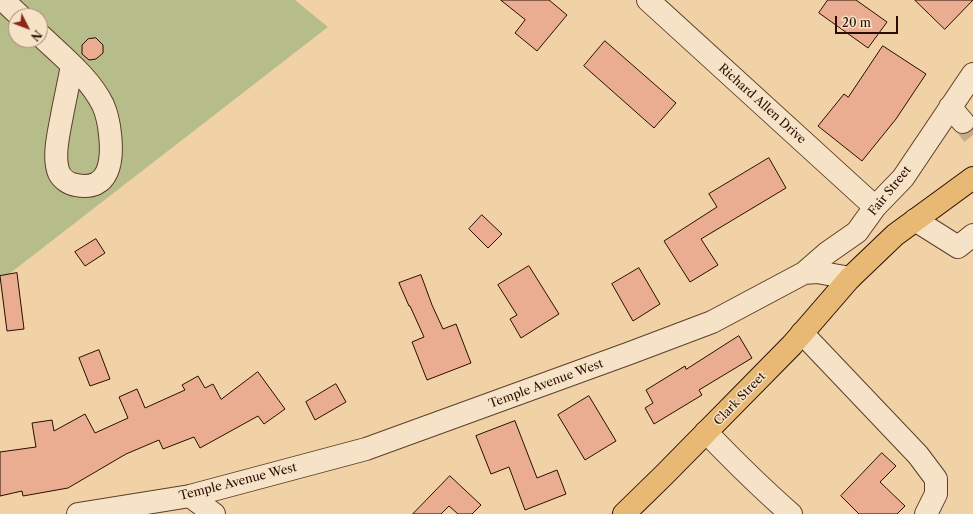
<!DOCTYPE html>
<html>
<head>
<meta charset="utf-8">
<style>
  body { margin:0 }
  #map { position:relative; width:973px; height:514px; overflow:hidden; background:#f1d2a7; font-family:"Libre Caslon Text",serif }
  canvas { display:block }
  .north { position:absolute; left:8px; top:8px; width:40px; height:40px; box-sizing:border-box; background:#f6e2c6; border:1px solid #a48d77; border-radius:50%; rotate:132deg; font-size:11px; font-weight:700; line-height:16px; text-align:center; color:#290e00 }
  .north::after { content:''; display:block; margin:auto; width:14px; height:18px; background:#8f2418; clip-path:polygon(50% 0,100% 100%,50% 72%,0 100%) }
  .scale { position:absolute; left:835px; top:16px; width:63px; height:18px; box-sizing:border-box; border:2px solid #290e00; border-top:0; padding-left:5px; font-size:12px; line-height:14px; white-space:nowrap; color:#290e00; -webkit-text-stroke:3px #f6e2c6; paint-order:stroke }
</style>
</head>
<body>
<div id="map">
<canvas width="973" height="514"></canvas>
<div class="north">N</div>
<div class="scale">20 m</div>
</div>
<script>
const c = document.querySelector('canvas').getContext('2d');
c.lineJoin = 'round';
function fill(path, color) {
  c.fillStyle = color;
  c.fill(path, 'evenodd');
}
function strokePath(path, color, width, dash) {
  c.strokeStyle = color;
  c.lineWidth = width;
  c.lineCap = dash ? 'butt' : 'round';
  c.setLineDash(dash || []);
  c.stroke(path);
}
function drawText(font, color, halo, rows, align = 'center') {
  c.font = font + ' "Libre Caslon Text",serif';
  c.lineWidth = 3;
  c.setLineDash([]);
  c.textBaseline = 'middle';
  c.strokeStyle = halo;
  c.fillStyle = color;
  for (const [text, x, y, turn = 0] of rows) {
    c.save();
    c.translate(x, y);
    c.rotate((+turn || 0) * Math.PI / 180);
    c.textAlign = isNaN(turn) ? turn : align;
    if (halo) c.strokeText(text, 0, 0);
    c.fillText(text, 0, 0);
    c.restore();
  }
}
const green = new Path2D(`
  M0,0H295L328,27L0,281ZM16,16H40V40H16Z`);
const building = new Path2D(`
  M501,0H549L567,15L537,51L515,33L525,20Z
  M828,0H856L887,22L868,48L819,13Z
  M915,0H973L945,29Z
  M96,38L103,45V53L96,59L89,60L82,54V45L88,39Z
  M605,41L676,103L654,128L584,66Z
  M883,46L926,74L896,119L862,161L818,126L844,94L848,97Z
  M769,158L786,188L701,239L718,265L690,282L664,241L717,207L709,194Z
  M482,215L502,234L488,248L469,229Z
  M96,239L105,253L85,266L75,252Z
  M529,266L559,314L521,338L510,319L517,315L498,285Z
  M639,268L660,304L633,321L612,284Z
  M17,273L24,329L7,331L0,276Z
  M421,275L432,305L443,329L456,324L471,363L427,380L412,342L424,337L410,306H409L399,283Z
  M739,336L752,358L699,390L702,395L654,424L645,408L653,403L646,390L685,366L686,369Z
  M99,350L110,379L90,386L79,358Z
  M258,372L285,409L264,424L258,416L200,448L194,437L163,449L159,440L126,454L68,488L23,496L22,491L0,496V452L36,447L32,423L52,420L54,431L85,414L95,433L128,418L119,397L137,389L145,408L185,390L182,385L198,376L205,388L213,384L221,399Z
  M336,384L346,402L315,420L306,402Z
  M589,396L616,441L585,460L558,415Z
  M515,421L537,478L557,470L566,494L525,510L509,467L491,474L476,436Z
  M882,453L896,466L880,482L905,506L897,514H859L841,496Z
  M450,476L481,505L472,514H458L449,506L441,514H413Z`);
const minorTunnel = new Path2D(`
  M963,122L973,135`);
const minor = new Path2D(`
  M3,0L20,16
  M648,0L875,207
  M40,35C62,56 90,78 103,105C107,114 109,124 110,134C113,160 110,192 76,185C69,184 62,179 59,173C52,156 60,128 63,110C66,95 69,80 72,66
  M950,107L963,122
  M915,220L958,247L973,235
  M804,273L827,253L857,232L875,207L903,178L973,74
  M802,333L918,455L936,479V494L926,514
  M706,432C734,461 761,488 791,514
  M190,496L214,514
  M78,514L190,496L366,449L630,353L712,322L804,273L817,272L850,278`);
const major = new Path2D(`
  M624,514L664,475L792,345L850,278L895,235L973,178`);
const streetNames = [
  ["Richard Allen Drive",762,104,42],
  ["Fair Street",890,191,-51],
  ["Temple Avenue West",546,384,-20],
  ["Clark Street",740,399,-46],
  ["Temple Avenue West",238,482,-14]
];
fill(green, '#b6bd8a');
fill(building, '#eaad91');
strokePath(building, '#290e00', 1);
strokePath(minorTunnel, '#c9ab86', 22, [22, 11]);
strokePath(minor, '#5b3f2a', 24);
strokePath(major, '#290e00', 24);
strokePath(minor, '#f6e2c6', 22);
strokePath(major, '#e8b974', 22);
drawText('12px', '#290e00', '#f6e2c6', streetNames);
</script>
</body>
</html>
